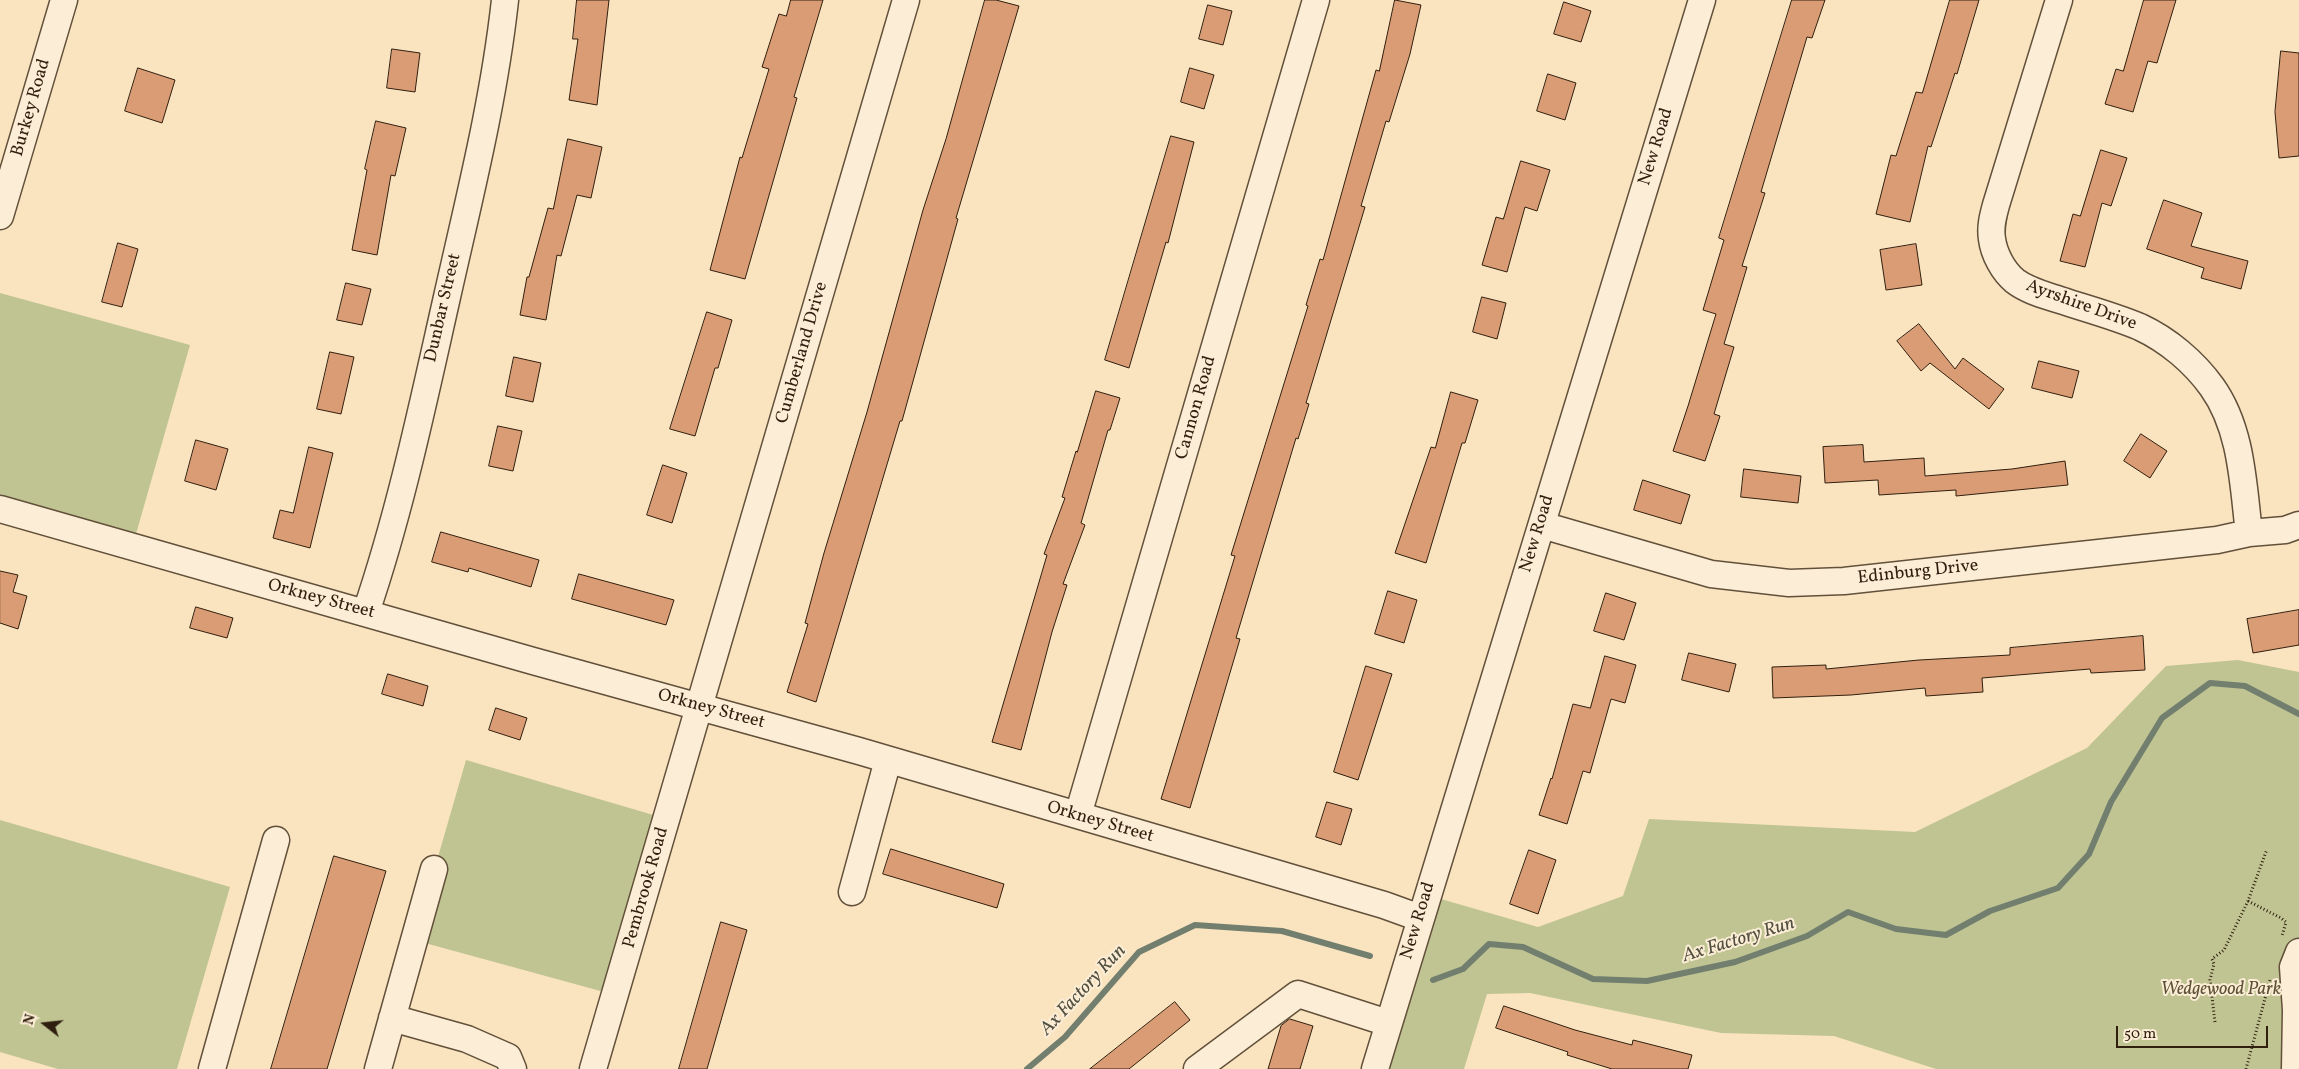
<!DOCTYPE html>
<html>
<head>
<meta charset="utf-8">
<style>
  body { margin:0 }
  #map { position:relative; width:2299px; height:1069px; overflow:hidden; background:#fae4c0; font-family:Vollkorn,serif }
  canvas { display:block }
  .north { position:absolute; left:20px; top:999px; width:50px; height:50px; -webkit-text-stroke:4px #fcedd6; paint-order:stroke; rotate:286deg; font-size:14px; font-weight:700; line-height:20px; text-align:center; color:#301f0e }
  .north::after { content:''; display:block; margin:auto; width:18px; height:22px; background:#301f0e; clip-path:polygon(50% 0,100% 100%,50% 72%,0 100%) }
  .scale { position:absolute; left:2116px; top:1026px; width:152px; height:22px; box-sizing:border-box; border:2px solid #301f0e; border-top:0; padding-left:6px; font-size:15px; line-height:18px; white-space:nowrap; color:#301f0e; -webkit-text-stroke:4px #fcedd6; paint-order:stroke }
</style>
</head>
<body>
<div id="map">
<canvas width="2299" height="1069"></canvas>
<div class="north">N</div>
<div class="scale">50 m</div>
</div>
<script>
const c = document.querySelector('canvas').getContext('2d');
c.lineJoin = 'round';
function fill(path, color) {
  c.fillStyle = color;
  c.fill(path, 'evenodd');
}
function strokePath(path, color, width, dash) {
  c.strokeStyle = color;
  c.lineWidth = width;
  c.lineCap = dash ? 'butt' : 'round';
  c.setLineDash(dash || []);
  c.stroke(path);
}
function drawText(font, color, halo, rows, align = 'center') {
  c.font = font + ' Vollkorn,serif';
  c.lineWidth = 4;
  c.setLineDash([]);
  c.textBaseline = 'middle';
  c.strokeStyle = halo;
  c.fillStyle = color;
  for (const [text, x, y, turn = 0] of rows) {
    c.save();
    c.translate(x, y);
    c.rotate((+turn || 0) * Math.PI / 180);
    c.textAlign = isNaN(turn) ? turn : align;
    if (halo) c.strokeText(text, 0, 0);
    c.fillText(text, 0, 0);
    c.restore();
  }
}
const green = new Path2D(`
  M0,293L190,345L132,548L0,509Z
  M2238,660L2299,672V1069H1936L1834,1036L1721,1033L1530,993L1487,994L1464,1069H1375L1427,895L1538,927L1623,896L1649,819L1915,832L2087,748L2166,666Z
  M466,760L667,819L615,995L414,940Z
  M0,820L230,887L177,1069H58L0,1052Z`);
const stream = new Path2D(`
  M1433,980L1463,969L1489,944L1523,947L1593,979L1647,981L1735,962L1807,936L1848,912L1896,929L1946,935L1990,911L2058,888L2089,854L2111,802L2162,718L2210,683L2245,686L2299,714
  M1027,1069L1065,1037L1139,952L1195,925L1282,931L1370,956`);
const building = new Path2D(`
  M577,0H609L597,105L569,100L578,39H573Z
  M791,0H823L794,97L797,98L745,279L710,270L740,157L742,158L769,69L762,67L779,14L786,16Z
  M985,0H996L1019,6L956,218L958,219L902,421H900L816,702L787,692L808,624L805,623L824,553L867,412L923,210L946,139Z
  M1395,0L1421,5L1410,54L1389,122L1386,121L1361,206L1365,207L1306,403L1309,404L1298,439L1296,438L1236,638L1240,639L1190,808L1161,799L1235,556L1231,555L1308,306L1306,305L1320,259L1323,260L1376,70L1379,71Z
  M1792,0H1825L1812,38L1807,37L1761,192L1765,193L1742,266L1747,267L1724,344L1734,347L1714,414L1720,416L1705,461L1673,451L1688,406L1716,314L1703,310L1724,240L1719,238Z
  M1950,0H1979L1957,74L1955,73L1931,147L1928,146L1910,222L1876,214L1891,155L1896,156L1916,92L1922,93Z
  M2144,0H2176L2157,63L2148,61L2133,112L2105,104L2116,69L2123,71Z
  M1564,2L1591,11L1581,42L1554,34Z
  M1208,5L1232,11L1223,45L1199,39Z
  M392,49L420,53L415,92L387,88Z
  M2281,51L2299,53V156L2279,158L2275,112Z
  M138,68L175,80L162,123L125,111Z
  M1190,68L1214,75L1204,109L1181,102Z
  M1548,74L1576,83L1565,120L1537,111Z
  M376,121L406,128L395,176L391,175L377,255L352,250L367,170L365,169Z
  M1171,136L1194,142L1168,243L1166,242L1129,368L1105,360Z
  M568,139L602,147L591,198L577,195L561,256L557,255L546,320L520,315L527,277H529L548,208L553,209Z
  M2101,150L2127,158L2111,206L2102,203L2085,267L2060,261L2073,214L2080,216Z
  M1521,161L1550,170L1537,211L1525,207L1507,272L1482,265L1496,217L1503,219Z
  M2164,200L2202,213L2191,246L2248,261L2241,289L2201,278L2204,268L2147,249Z
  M118,243L138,249L122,307L102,302Z
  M1916,244L1922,285L1886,290L1880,250Z
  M346,283L371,289L362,325L337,320Z
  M1482,297L1506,303L1497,339L1473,332Z
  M707,312L732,320L718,368H715L695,436L670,429Z
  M1919,324L1955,369L1963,358L2004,389L1989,409L1930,363L1921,371L1897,341Z
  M330,352L354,357L341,414L317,409Z
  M514,357L541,363L533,402L506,396Z
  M2039,361L2079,371L2072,398L2032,388Z
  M1096,391L1120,398L1110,430H1108L1081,523L1085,525L1063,584L1067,585L1052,632L1021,750L992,742L1047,555L1044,554L1065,498L1062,497L1076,451L1077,452Z
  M1451,392L1478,400L1465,443H1462L1426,563L1395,553L1431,447L1435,448Z
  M498,426L522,431L513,471L489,466Z
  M2141,434L2167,451L2150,478L2124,461Z
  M196,440L228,449L216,490L185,481Z
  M1863,445L1864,462L1924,458L1925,476L2012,469L2065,461L2068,485L1956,496V490L1879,495L1878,480L1825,483L1823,447Z
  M309,447L333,453L310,548L273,538L280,510L293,513Z
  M663,465L687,473L672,523L647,515Z
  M1744,469L1801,476L1798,503L1741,497Z
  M1643,480L1690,495L1681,524L1634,510Z
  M441,532L539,560L531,587L469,568L468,572L432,562Z
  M0,571L18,575L13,592L27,596L18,629L0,623Z
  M579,574L674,600L666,625L572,599Z
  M1388,591L1417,600L1404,643L1375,634Z
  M1606,593L1636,603L1624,640L1594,631Z
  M196,607L233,618L227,638L190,628Z
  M2299,610V645L2253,653L2247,619Z
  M2143,636L2145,670L2091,673L2090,669L1982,678L1983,692L1926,696L1925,688L1851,695L1773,698L1772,667L1826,665V669L1919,660L2010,655V648Z
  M1689,653L1736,664L1729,692L1682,680Z
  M1605,656L1636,665L1625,703L1611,699L1590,773L1583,771L1567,824L1539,815L1551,778L1552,779L1573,704L1590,708Z
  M1366,666L1392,674L1358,780L1334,772Z
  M388,674L428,686L423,706L382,694Z
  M496,708L527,718L520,740L489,730Z
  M1327,802L1352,809L1341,845L1316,837Z
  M891,849L1004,884L997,908L883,874Z
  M1529,850L1556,860L1538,914L1510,904Z
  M334,856L386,871L327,1069H271Z
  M721,922L747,930L707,1069H679Z
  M1175,1002L1190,1020L1129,1069H1090Z
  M1504,1006L1575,1030L1632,1045L1633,1040L1692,1055L1688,1069H1612L1567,1055L1568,1052L1496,1028Z
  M1290,1019L1313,1026L1300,1069H1268L1281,1026Z`);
const path = new Path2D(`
  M2248,901L2281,918L2286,922L2282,936
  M2215,1022L2210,980L2214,964L2212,959L2224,950L2248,901L2267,849
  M2246,1069L2270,980`);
const minor = new Path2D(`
  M2059,0L1996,205C1993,216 1990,227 1992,239C1994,254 2003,271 2015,281C2028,291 2045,295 2060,300C2087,309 2114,316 2140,327C2168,340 2194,362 2212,387C2242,429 2243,484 2249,533
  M0,216L64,0
  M0,509L533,661L859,751L1384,905L1420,918
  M1542,525L1711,574L1789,583L1844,581L2217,540L2249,533L2285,530L2299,525
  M366,612C401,509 423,403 447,297C469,199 494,101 505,0
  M1078,815L1316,0
  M852,892L888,760
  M392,1018L467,1039L508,1057L513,1069
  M212,1069L276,840
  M378,1069L434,869
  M593,1069L906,0
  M1197,1069L1298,994L1388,1023
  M1375,1069L1702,0
  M2295,1069L2296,1010L2293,967L2299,952`);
const streetNames = [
  ["Burkey Road",32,108,-74],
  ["New Road",1657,147,-73],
  ["Ayrshire Drive",2081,306,20],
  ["Dunbar Street",444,308,-77],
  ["Cumberland Drive",803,353,-74],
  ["Cannon Road",1197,408,-74],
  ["New Road",1538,534,-73],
  ["Edinburg Drive",1918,573,-6],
  ["Orkney Street",321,600,15],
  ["Orkney Street",711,710,15],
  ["Orkney Street",1100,823,16],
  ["Pembrook Road",647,888,-74],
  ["New Road",1419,921,-73]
];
const parkNames = [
  ["Wedgewood Park",2221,991]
];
const waterNames = [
  ["Ax Factory Run",1739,941,-17],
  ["Ax Factory Run",1084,991,-47]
];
fill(green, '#bfc492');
strokePath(stream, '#727f6f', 6);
fill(building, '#da9c74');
strokePath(building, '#301f0e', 1);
strokePath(minor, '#62503a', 29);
strokePath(path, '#301f0e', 3, [1, 2.5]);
strokePath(minor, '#fcedd6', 26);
drawText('18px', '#301f0e', '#fcedd6', streetNames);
drawText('italic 18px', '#5b5136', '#fcedd6', parkNames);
drawText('italic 19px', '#514f3f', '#fcedd6', waterNames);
</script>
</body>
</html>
